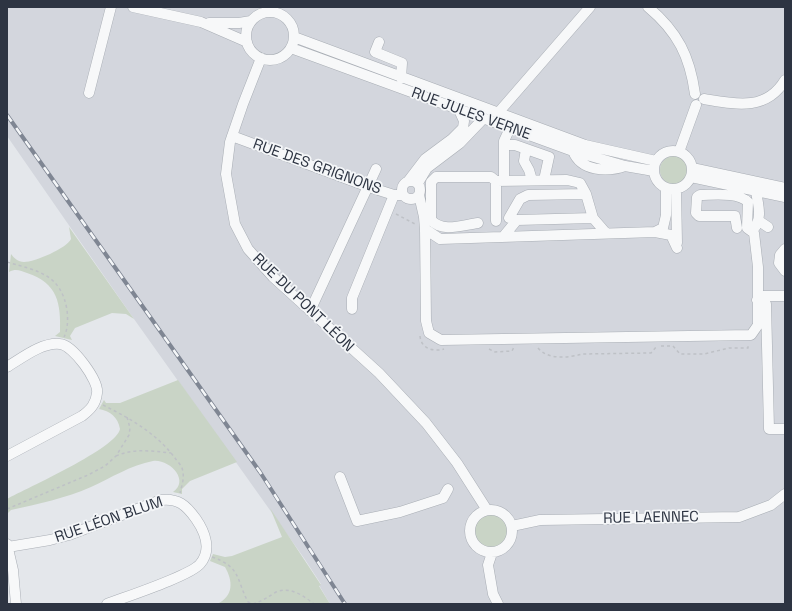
<!DOCTYPE html>
<html>
<head>
<meta charset="utf-8">
<style>
  body { margin:0 }
  #map { position:relative; width:792px; height:611px; overflow:hidden; background:#e4e7eb; font-family:"Space Grotesk",sans-serif }
  canvas { display:block }
  .frame { position:absolute; inset:0; border:8px solid #2d3442; pointer-events:none }
</style>
</head>
<body>
<div id="map">
<canvas width="792" height="611"></canvas>
<div class="frame"></div>
</div>
<script>
const c = document.querySelector('canvas').getContext('2d');
c.lineJoin = 'round';
function fill(path, color) {
  c.fillStyle = color;
  c.fill(path, 'evenodd');
}
function strokePath(path, color, width, dash) {
  c.strokeStyle = color;
  c.lineWidth = width;
  c.lineCap = dash ? 'butt' : 'round';
  c.setLineDash(dash || []);
  c.stroke(path);
}
function drawText(font, color, halo, rows, align = 'center') {
  c.font = font + ' "Space Grotesk",sans-serif';
  c.lineWidth = 3.5;
  c.setLineDash([]);
  c.textBaseline = 'middle';
  c.strokeStyle = halo;
  c.fillStyle = color;
  for (const [text, x, y, turn = 0] of rows) {
    c.save();
    c.translate(x, y);
    c.rotate((+turn || 0) * Math.PI / 180);
    c.textAlign = isNaN(turn) ? turn : align;
    if (halo) c.strokeText(text, 0, 0);
    c.fillText(text, 0, 0);
    c.restore();
  }
}
const built = new Path2D(`
  M7,7H785V604H330L319,585L321,584L304,558L134,319L7,136Z`);
const green = new Path2D(`
  M660 170a14 14 0 1 1 28 0a14 14 0 1 1-28 0Z
  M69,227L134,319L126,314L112,313L75,328L70,336L72,340L55,336L60,332C61,304 58,283 27,273C21,271 16,268 9,272L11,254C14,258 18,262 24,262C35,262 67,248 71,239Z
  M178,380L237,462L190,481L182,489V494L173,492C190,481 170,459 153,461C131,465 111,478 91,487C66,498 38,504 11,510L7,514V499C27,488 117,448 120,429C118,417 110,411 99,409L104,400L106,403H120Z
  M270,508L321,585L319,586L330,604H217C234,596 233,581 225,567L210,561L213,554L225,557L232,556L282,537Z
  M474 531a17 17 0 1 1 34 0a17 17 0 1 1-34 0Z`);
const path = new Path2D(`
  M396,214L415,224
  M7,262C38,271 61,274 67,310C68,319 68,329 64,337
  M420,336C421,349 434,352 444,349
  M661,346H673L680,354H704L729,348H748V344
  M538,348C548,360 568,358 582,354L651,353L657,346
  M489,349L495,352L512,351L514,347
  M103,405C131,419 156,433 175,458C177,461 181,465 182,468C185,477 182,485 180,493
  M116,456C134,448 151,451 171,453
  M7,509L88,475L105,466L116,456L129,435L130,428L127,417
  M212,557C241,567 236,579 248,602L253,604
  M253,604C262,601 268,597 276,592C290,586 304,596 314,604`);
const minor = new Path2D(`
  M133,7L201,22L247,42
  M648,7C678,32 690,57 695,94
  M246 36a24 24 0 1 1 48 0a24 24 0 1 1-48 0Z
  M209,23H239L251,21
  M294,37L585,145L656,161
  M379,42L375,52L402,63L401,78
  M291,48L573,151L625,166L654,171
  M261,58L243,104L230,142L226,174L235,224L248,249L273,277L379,373L426,423L457,463L487,510
  M89,93L111,7
  M704,99C734,104 766,112 785,80
  M498,113L590,7
  M232,136L369,187L394,195H403
  M504,145H515L549,157L544,180
  M526,149L524,161L529,170L532,180
  M654 170a19 19 0 1 1 38 0a19 19 0 1 1-38 0Z
  M573,151C581,172 608,172 625,166
  M679,152L696,105
  M692,168L785,188
  M691,177L785,197
  M409,180L425,159L452,139L463,128L464,121L459,110
  M504,180V141L510,128
  M402 190a9 9 0 1 1 18 0a9 9 0 1 1-18 0Z
  M418,183L427,168L460,143L483,119
  M676,190L677,243
  M419,195L424,217L425,229L440,239L655,232L671,235L677,248
  M509,218L520,199L528,195L586,194
  M496,221V181L567,180L580,183L586,194L593,218L606,233
  M759,221L768,227
  M478,223C462,225 443,233 431,220V182L436,177H491L496,181
  M425,229L426,321L429,333L441,340L751,335L758,325V267L754,233L747,228L748,202C738,192 714,195 700,195L697,197L696,213L699,216H735L737,228
  M753,230C763,218 758,205 756,191
  M655,232L663,228L666,215V189
  M503,237L517,220L593,218
  M785,249L780,255L779,263L785,271
  M758,296H785
  M757,300L766,304L769,429H785
  M352,309V298L394,195
  M310,311L376,169
  M7,367C22,358 42,342 60,344C73,345 99,381 97,393C96,404 90,410 82,416L7,456
  M340,477L357,521L400,512L443,498L448,489
  M470 531a21 21 0 1 1 42 0a21 21 0 1 1-42 0Z
  M512,526L540,520L739,517L771,505L785,494
  M7,544L13,570L16,604
  M8,547L50,540L69,535L161,500C178,498 186,505 196,519C205,532 212,550 200,564C190,576 125,597 107,604
  M492,553L488,565L493,594L498,604`);
const rail = new Path2D(`
  M7,115L260,472L345,604`);
const streetNames = [
  ["RUE JULES VERNE",471,114,20],
  ["RUE DES GRIGNONS",317,167,20],
  ["RUE DU PONT LÉON",303,303,44],
  ["RUE LAENNEC",651,518,-1],
  ["RUE LÉON BLUM",109,520,-19]
];
fill(built, '#d3d6dd');
fill(green, '#c9d4c6');
strokePath(minor, '#a9aeb5', 11);
strokePath(path, '#bec1c6', 1.5, [3, 3]);
strokePath(minor, '#f7f8f9', 10);
strokePath(rail, '#7f8693', 4);
strokePath(rail, '#f4f6f8', 2.5, [8]);
drawText('15px', '#2d3442', '#f4f6f8', streetNames);
</script>
</body>
</html>
